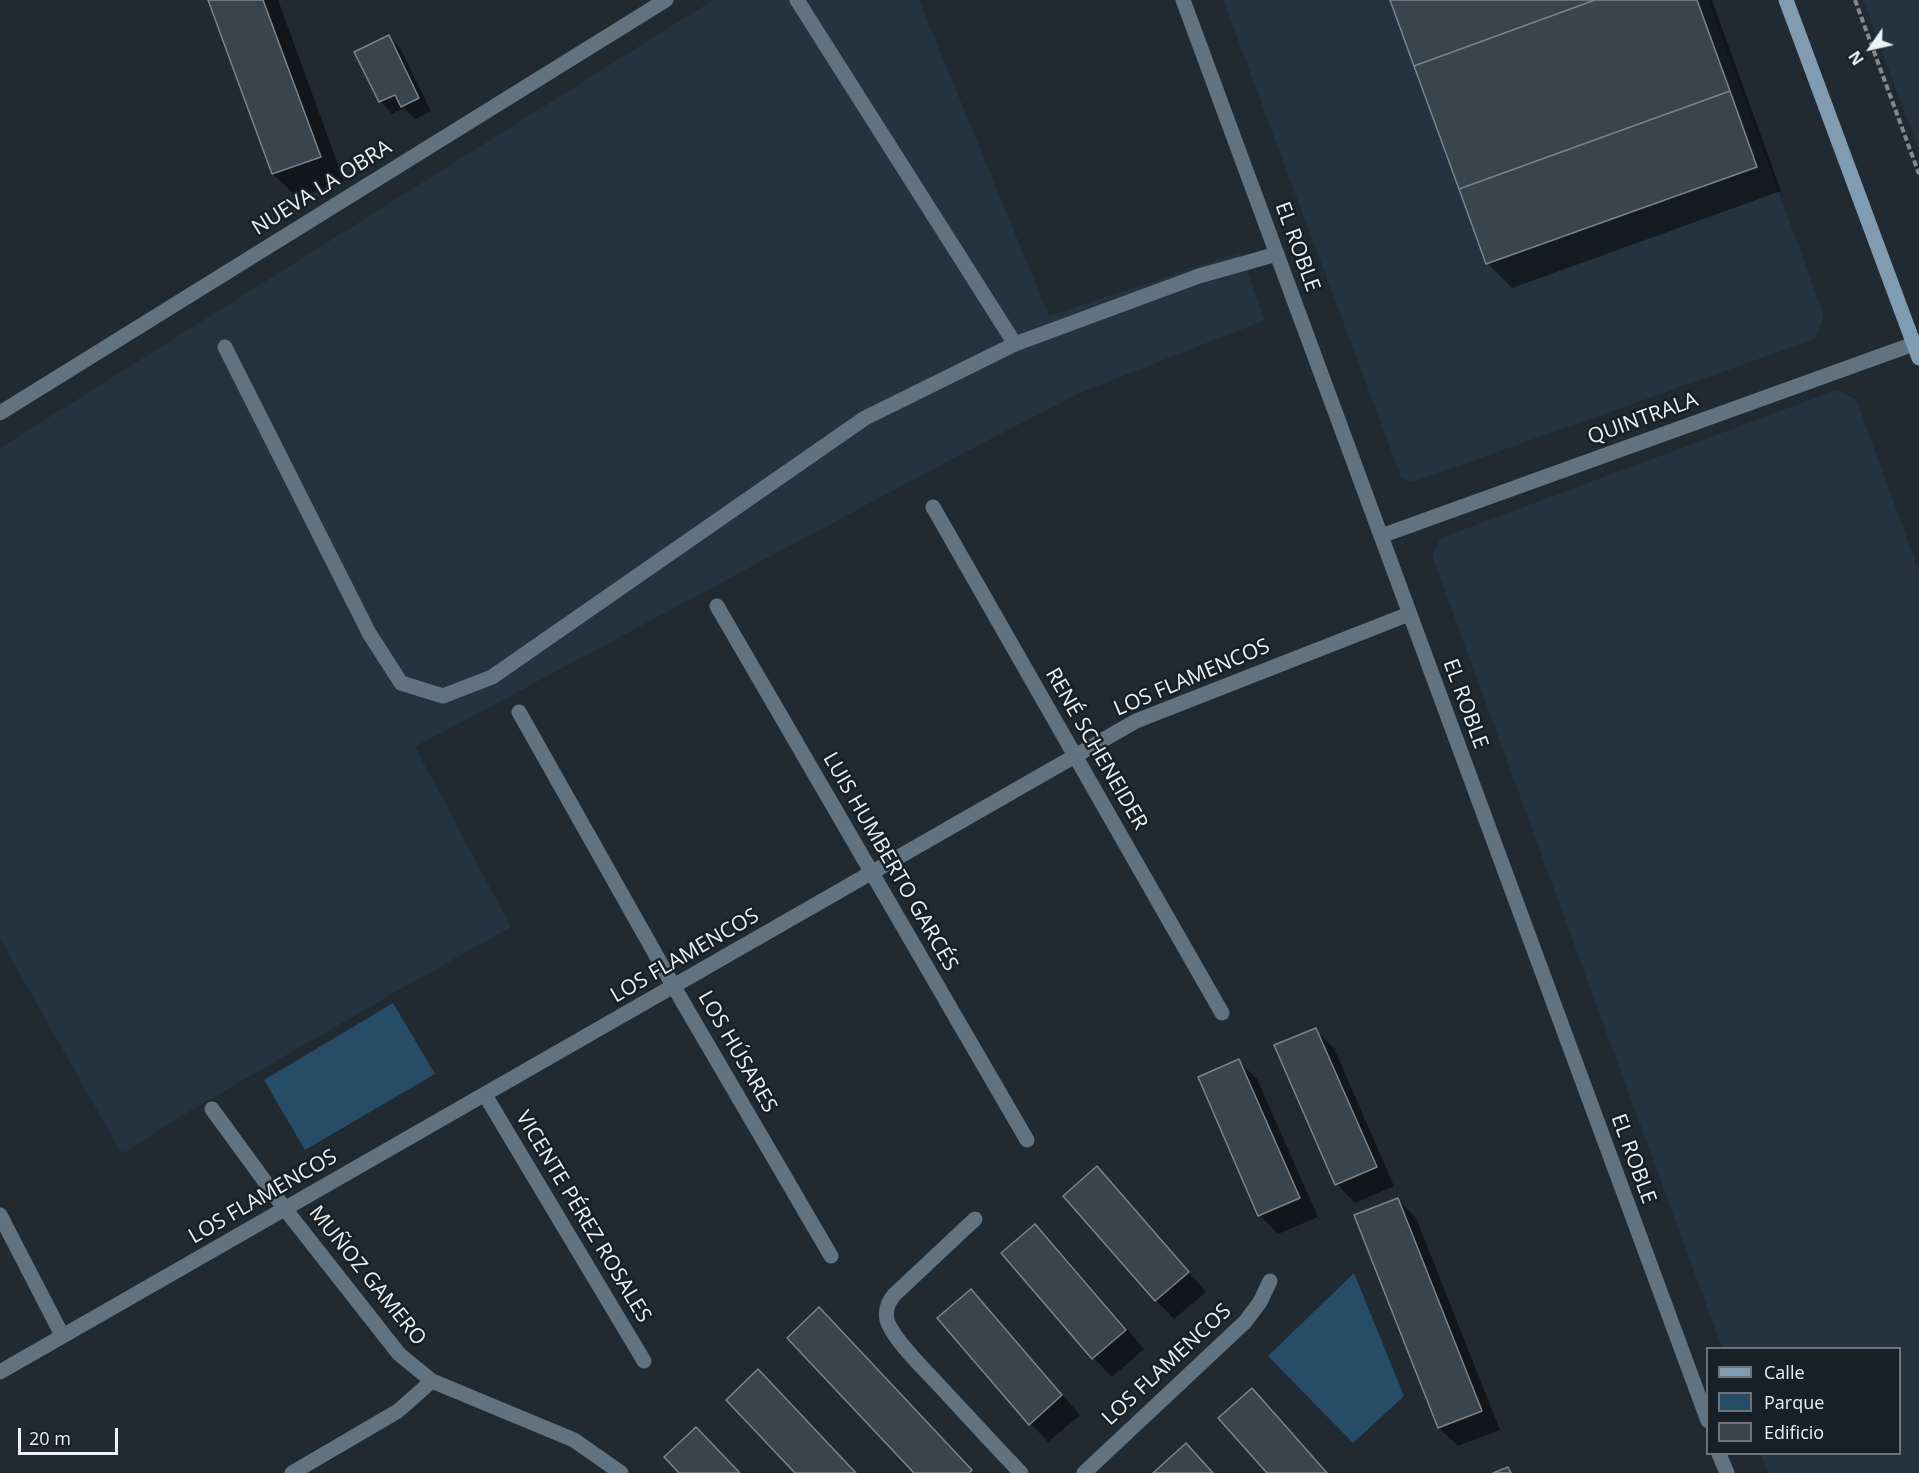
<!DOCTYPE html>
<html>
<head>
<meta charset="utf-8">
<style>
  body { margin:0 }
  #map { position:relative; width:1919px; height:1473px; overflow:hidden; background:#212a31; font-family:"Open Sans",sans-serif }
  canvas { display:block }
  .legend { position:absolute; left:1706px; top:1347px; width:195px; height:108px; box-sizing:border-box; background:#172027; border:2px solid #6c747a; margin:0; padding:8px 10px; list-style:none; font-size:18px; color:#ebf1f7 }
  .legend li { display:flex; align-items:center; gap:12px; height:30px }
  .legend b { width:30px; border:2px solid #6c747a }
  .north { position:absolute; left:1841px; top:18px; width:60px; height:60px; -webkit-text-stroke:4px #172027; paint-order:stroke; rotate:236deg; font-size:16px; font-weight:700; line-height:24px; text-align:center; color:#ebf1f7 }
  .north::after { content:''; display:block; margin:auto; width:21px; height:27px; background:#ebf1f7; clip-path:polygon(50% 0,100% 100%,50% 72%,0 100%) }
  .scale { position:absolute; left:18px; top:1428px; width:100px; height:27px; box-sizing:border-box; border:3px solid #ebf1f7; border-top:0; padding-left:8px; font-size:18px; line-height:21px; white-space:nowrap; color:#ebf1f7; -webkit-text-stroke:4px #172027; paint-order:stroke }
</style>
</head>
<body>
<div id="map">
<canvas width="1919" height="1473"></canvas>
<ul class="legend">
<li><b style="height:8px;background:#809cb3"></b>Calle</li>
<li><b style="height:16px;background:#264c68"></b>Parque</li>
<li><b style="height:16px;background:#3a444c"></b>Edificio</li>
</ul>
<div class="north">N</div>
<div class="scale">20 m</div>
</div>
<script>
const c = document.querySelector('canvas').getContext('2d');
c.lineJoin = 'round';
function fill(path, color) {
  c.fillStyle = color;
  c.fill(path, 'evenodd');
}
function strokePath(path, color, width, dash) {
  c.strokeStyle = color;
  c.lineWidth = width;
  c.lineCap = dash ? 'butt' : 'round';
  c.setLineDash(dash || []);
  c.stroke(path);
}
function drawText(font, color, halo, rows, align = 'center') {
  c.font = font + ' "Open Sans",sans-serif';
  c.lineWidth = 5;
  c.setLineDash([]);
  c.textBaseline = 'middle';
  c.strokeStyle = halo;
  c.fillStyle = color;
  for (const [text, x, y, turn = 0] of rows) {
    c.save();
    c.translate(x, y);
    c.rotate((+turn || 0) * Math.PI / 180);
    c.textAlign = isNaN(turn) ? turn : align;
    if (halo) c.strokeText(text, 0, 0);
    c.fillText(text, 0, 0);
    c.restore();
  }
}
const built = new Path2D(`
  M713,0H919L1049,316L1240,252L1265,320L1080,393L950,460L415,747L511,927L397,991L176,1119L122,1154L0,939V448Z
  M1223,0H1708L1824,315L1815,339L1413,482L1401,477Z
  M1863,0H1919V151Z
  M1836,390L1856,399L1919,571V1473H1768L1761,1454H1900V1348H1722L1432,556L1441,538Z`);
const green = new Path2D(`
  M393,1003L435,1074L305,1150L264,1080Z
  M1354,1273L1404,1396L1353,1443L1268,1356Z`);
const shadow = new Path2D(`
  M209,0H278L344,181L298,198L273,174Z
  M1392,0H1712L1781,191L1512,288L1488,264Z
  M389,37L401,50L431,111L415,119L404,108L392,114L380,101Z
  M1315,1030L1334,1048L1394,1186L1355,1203L1337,1184Z
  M1238,1061L1257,1079L1318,1217L1278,1234L1260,1215L1200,1078Z
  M1097,1168L1116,1187L1206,1292L1174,1319L1156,1300L1065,1196Z
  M1398,1200L1416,1218L1500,1430L1458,1446L1439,1428Z
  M1035,1226L1054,1244L1144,1349L1112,1377L1094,1358L1003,1253Z
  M971,1291L990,1310L1080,1415L1048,1442L1030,1423Z`);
const building = new Path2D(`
  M208,0H263L321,157L272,174Z
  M1390,0H1595L1414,66Z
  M1595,0H1697L1730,91L1459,189L1414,66Z
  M389,35L419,98L401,107L395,95L379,102L354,52Z
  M1730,91L1757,167L1486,264L1459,189Z
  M1316,1028L1377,1167L1335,1185L1274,1045Z
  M1239,1059L1300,1198L1258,1216L1198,1077Z
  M1097,1166L1189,1272L1155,1301L1063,1196Z
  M1398,1198L1482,1411L1438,1428L1354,1215Z
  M1035,1224L1126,1330L1092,1359L1001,1253Z
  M971,1289L1062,1395L1029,1425L937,1318Z
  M819,1307L972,1470L969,1473H914L787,1338Z
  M758,1369L856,1473H795L726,1400Z
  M1252,1388L1327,1473H1267L1218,1418Z
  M696,1427L740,1473H679L664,1457Z
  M1186,1443L1213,1473H1153Z
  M1508,1467L1511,1473H1493Z`);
const path = new Path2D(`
  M1855,0L1919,174`);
const service = new Path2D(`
  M797,0L1015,344
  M225,347L369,633L401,683L443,696L492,677L865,418L1015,344L1199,276L1277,254
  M975,1219L894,1295C888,1302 885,1310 887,1320C892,1338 923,1368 936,1382C964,1412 992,1443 1021,1473`);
const minor = new Path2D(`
  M1183,0L1708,1421
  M0,413L666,0
  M933,507L1222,1013
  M1381,536L1919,342
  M717,606L1027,1140
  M519,712L674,987L831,1256
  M485,1095L644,1361
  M212,1109L285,1209L399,1354L432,1381L574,1440L621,1473
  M0,1215L62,1335
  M0,1372L1136,721L1409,614
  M1719,1454L1727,1473
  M292,1473L398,1411L432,1381
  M1084,1473L1245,1322L1260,1302L1270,1281`);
const secondary = new Path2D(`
  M1786,0L1919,358`);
const streetNames = [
  ["NUEVA LA OBRA",322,188,-32],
  ["EL ROBLE",1297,247,70],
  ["QUINTRALA",1643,419,-20],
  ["LOS FLAMENCOS",1192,678,-23],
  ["EL ROBLE",1465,704,70],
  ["RENÉ SCHENEIDER",1096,749,60],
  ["LUIS HUMBERTO GARCÉS",890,862,60],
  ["LOS FLAMENCOS",685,956,-30],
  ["LOS HÚSARES",737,1052,60],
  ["EL ROBLE",1633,1159,70],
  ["LOS FLAMENCOS",263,1197,-30],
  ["VICENTE PÉREZ ROSALES",583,1217,59],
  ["MUÑOZ GAMERO",367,1276,51],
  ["LOS FLAMENCOS",1167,1365,-43]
];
fill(built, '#24333f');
fill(green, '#264c68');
fill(shadow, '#0007');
fill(building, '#3a444c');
strokePath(building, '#79848d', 1.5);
strokePath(path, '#828990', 4, [6, 3]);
strokePath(service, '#617281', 15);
strokePath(minor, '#617281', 15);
strokePath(secondary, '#809cb3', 15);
drawText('21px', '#ebf1f7', '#172027', streetNames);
</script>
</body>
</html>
